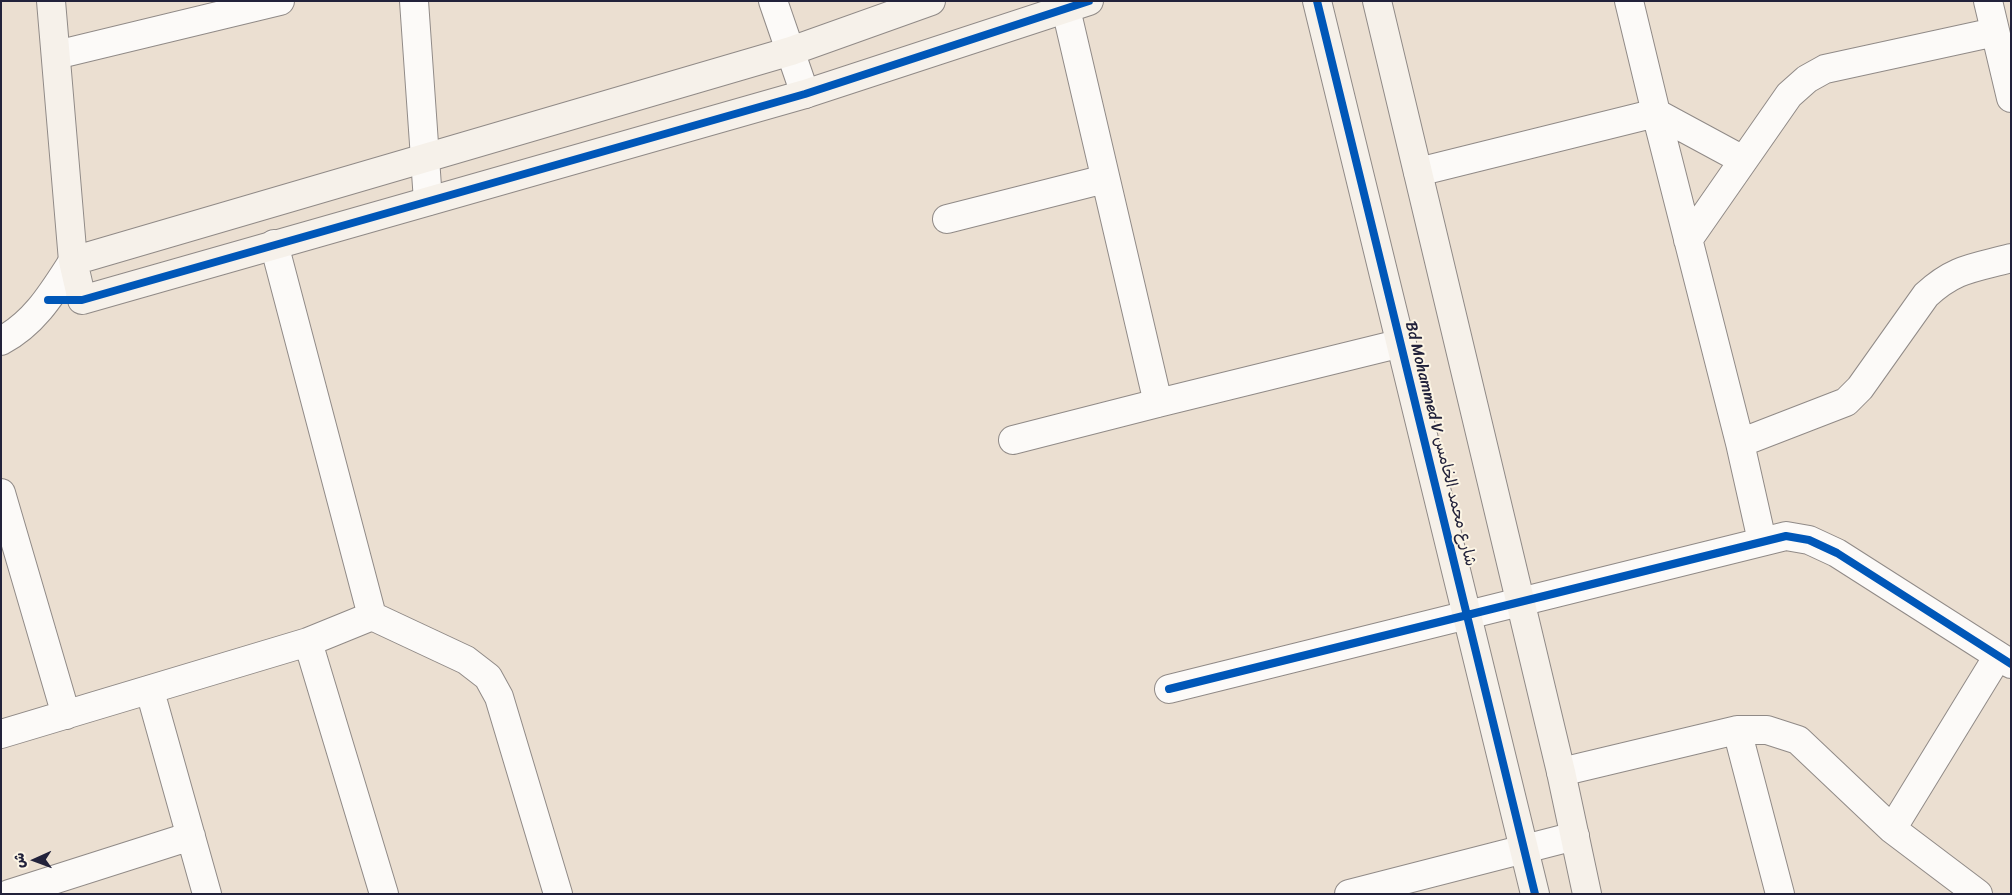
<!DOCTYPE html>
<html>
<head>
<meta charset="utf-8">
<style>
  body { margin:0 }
  #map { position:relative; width:2012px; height:895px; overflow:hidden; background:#ebdfd1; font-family:Sriracha,"Playpen Sans Arabic",sans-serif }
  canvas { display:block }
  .frame { position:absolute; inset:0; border:2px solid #22223b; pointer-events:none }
  .north { position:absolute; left:10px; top:835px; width:50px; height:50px; -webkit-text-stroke:4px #fcf5e5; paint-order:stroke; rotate:268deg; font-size:14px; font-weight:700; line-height:20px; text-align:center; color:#22223b }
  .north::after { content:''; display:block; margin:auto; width:18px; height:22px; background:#22223b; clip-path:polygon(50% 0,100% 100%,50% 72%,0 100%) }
</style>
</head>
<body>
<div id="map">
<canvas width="2012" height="895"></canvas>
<div class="frame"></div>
<div class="north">ش</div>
</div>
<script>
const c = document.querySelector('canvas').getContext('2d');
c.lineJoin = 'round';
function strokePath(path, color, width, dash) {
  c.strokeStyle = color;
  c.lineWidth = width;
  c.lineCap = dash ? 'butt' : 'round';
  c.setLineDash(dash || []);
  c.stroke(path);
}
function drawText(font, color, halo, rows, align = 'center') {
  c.font = font + ' Sriracha,"Playpen Sans Arabic",sans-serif';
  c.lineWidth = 4;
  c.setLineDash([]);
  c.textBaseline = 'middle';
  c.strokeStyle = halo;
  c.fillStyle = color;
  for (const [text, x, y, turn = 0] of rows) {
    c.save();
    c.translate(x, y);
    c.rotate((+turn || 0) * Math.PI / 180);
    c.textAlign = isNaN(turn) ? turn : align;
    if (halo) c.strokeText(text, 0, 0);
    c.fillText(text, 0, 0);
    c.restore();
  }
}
const street = new Path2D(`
  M414,1L428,201
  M773,1L805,94
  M1629,1L1656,113L1743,160
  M1988,1L2011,98
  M1066,9L1158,403L1402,343
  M56,55L280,1
  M1418,172L1656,113L1740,443L1762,541
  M947,219L1105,179
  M1688,240L1789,95L1807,79L1825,69L1995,32
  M274,244L372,616
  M1,341C35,323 53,292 73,261
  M1013,440L1158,403
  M1740,443L1846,402L1860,388L1926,295C1955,268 1974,268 2011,258
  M1,493L66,715
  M308,642L384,894
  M1169,689L1786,536L1809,540L1837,553L2011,664
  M150,691L207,894
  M1737,730L1780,894
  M1,734L308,642L372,616L466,660L488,677L499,697L558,894
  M1561,772L1737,730H1767L1798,740L1892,829L1978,894
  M1892,829L1998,656
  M9,894L191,836
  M1349,894L1575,836`);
const secondary = new Path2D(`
  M51,1L73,261L82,300L805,94L1089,1
  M1317,1L1535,894
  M1377,1L1561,772L1587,894
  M73,261L791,51L931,1`);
const cycleway = new Path2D(`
  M1317,1L1535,894
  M48,300H82L805,94L1089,1
  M1169,689L1786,536L1809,540L1837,553L2011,664`);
const streetNames = [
  ["Bd Mohammed V شارع محمد الخامس",1440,444,76]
];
strokePath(street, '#908a87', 30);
strokePath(secondary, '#908a87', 30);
strokePath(street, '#fcfaf8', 28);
strokePath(secondary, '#f6f1ea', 28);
strokePath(cycleway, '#0057b8', 8);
drawText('16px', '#22223b', '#fcf5e5', streetNames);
</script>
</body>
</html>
